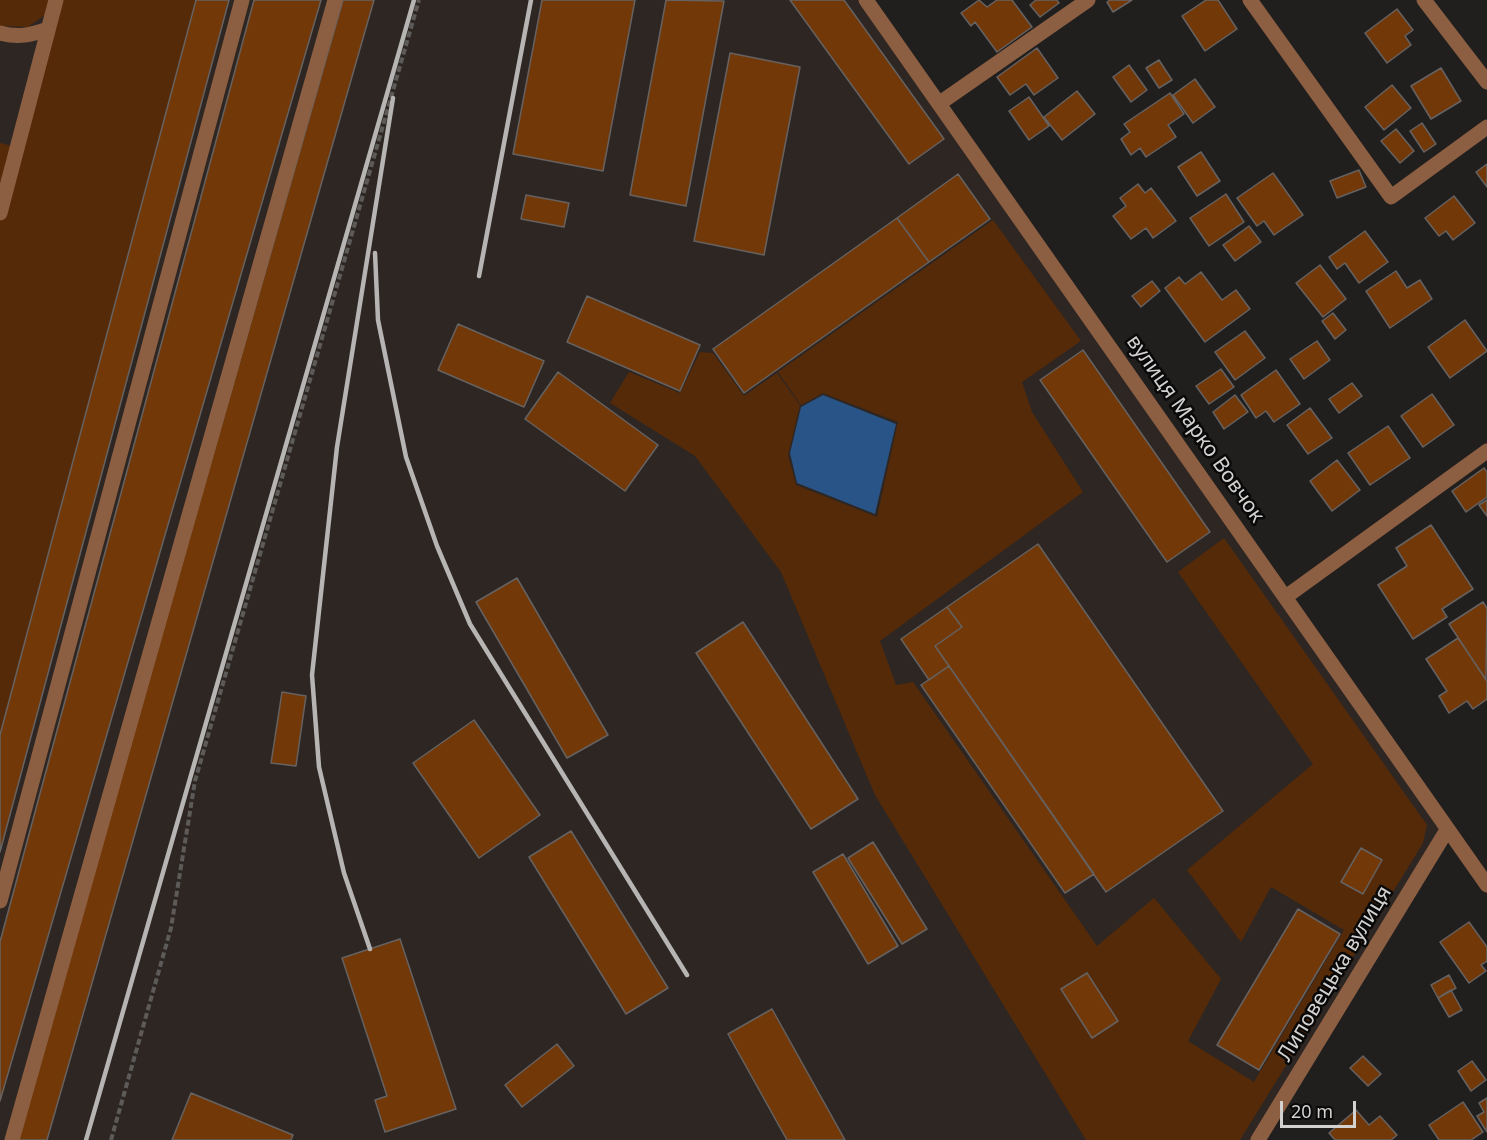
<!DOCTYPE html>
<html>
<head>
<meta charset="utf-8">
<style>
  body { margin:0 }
  #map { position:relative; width:1487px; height:1140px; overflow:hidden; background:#211f1e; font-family:"Noto Sans",sans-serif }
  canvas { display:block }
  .scale { position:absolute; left:1280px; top:1101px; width:76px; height:27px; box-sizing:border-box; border:3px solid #d3d2d1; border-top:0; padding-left:8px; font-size:18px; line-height:21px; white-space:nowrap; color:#d3d2d1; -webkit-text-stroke:4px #0a0909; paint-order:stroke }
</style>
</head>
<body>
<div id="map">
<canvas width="1487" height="1140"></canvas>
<div class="scale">20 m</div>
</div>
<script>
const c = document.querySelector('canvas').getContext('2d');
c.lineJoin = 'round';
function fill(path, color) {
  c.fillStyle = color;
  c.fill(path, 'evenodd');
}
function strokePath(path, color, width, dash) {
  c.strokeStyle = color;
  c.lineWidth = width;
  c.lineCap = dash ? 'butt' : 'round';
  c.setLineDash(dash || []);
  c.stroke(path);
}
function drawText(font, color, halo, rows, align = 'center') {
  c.font = font + ' "Noto Sans",sans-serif';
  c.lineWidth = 5;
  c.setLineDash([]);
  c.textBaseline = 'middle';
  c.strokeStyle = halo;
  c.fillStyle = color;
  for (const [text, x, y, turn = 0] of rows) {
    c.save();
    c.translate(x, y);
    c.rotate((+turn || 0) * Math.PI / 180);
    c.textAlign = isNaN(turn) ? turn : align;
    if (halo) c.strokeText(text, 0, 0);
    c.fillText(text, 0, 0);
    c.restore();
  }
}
const built = new Path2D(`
  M0,0H866L1447,830L1254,1140H0Z`);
const green = new Path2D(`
  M0,0H196L0,735V143L17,147L53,9L28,27L4,26L0,38Z
  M993,220L1081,341L1022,382L1032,412L1083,492L880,641L896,685L913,682L1097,946L1154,898L1221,979L1188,1041L1254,1082L1344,930L1271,887L1241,942L1187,870L1313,764L1178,572L1224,538L1427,825L1423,843L1240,1140H1086L875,795L781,572L695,456L610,403L629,372L680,393L700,352L713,353L744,396L777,373L800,405L788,455L796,485L877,517L898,422L823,393L801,405L778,372Z`);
const water = new Path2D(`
  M823,395L896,424L875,514L797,483L790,453L801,407Z`);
const building = new Path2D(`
  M196,0H229L0,852V735Z
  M254,0H321L0,1101V942Z
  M343,0H374L47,1140H17Z
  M542,0H635L603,171L513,154Z
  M666,0L724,1L686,206L630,195Z
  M790,0H844L944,139L909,164Z
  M979,0L987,7L997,0H1012L1032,27L997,52L975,22L971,26L961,13Z
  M1036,0H1057L1059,3L1040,17L1030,5Z
  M1110,0H1132L1113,12L1107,2Z
  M1206,0H1218L1237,29L1205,51L1182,16Z
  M1397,9L1413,30L1405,36L1411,45L1387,63L1365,33Z
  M1037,48L1058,78L1034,95L1026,84L1010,95L997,77Z
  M730,53L800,67L764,255L694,241Z
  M1159,60L1172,80L1159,88L1146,68Z
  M1129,65L1147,90L1131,102L1113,77Z
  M1441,68L1461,101L1431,119L1411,86Z
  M1195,79L1215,107L1193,123L1173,95Z
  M1392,85L1411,108L1384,130L1365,107Z
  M1077,91L1095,114L1062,140L1044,117Z
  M1170,93L1184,114L1168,125L1176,137L1146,157L1140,148L1131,155L1121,139L1130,132L1124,124Z
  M1029,97L1049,126L1029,140L1009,111Z
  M1422,123L1436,144L1424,152L1410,131Z
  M1396,129L1414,151L1400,163L1381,141Z
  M1201,152L1220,181L1197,196L1178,167Z
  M1487,164V187L1476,172Z
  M1359,170L1366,187L1337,198L1330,181Z
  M1273,173L1303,215L1274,235L1264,221L1257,226L1237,198Z
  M958,174L990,219L929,262L897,218Z
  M1138,184L1145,193L1151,188L1176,221L1153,238L1146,228L1131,239L1113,216L1126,206L1120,198Z
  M1226,194L1244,222L1209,246L1190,218Z
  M526,195L569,203L564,227L521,219Z
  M1454,196L1475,223L1453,240L1446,231L1439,236L1425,218Z
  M897,218L929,262L744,393L713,349Z
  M1249,226L1261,242L1235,261L1223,245Z
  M1365,231L1388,262L1359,283L1345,263L1337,269L1329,257Z
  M1320,265L1346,299L1323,317L1296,283Z
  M1396,271L1407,288L1420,280L1432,299L1390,328L1366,291Z
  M1201,272L1222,300L1236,290L1250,309L1205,342L1165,288L1179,277L1185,284Z
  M1152,281L1160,291L1141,307L1132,296Z
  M587,296L700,345L680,391L567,342Z
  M1333,313L1346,330L1335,339L1322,321Z
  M1465,320L1487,351L1450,378L1428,347Z
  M458,324L544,361L524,407L438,370Z
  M1245,331L1265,358L1235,380L1215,352Z
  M1317,341L1330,360L1304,379L1290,359Z
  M1083,350L1210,532L1167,562L1040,380Z
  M1221,369L1234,387L1209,404L1196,386Z
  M1276,370L1300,404L1274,422L1266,411L1256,418L1241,395Z
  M558,372L658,445L625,491L525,419Z
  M1352,383L1362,396L1339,413L1329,399Z
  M1432,394L1454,425L1423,447L1401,416Z
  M1235,395L1248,412L1224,429L1213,412Z
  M1310,408L1332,438L1308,454L1287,425Z
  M1388,426L1410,458L1370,485L1348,453Z
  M1337,460L1360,490L1332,511L1310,481Z
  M1484,468L1487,472V497L1466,512L1452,491Z
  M1487,500V516L1479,505Z
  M1431,525L1473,589L1442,609L1447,617L1413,639L1378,585L1407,566L1396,548Z
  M1038,544L1223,811L1106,892L935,646L962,627L947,607Z
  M517,578L608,735L567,758L476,602Z
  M1483,602L1487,608L1486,680L1449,624Z
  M947,607L962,627L935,646L949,666L929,680L901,639Z
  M743,622L858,799L811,829L696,653Z
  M1458,638L1487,681V699L1473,709L1467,701L1449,713L1439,696L1447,691L1426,659Z
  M949,666L1094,874L1065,893L921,685Z
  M282,692L306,696L296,766L271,763Z
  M474,720L540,815L479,858L413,763Z
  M571,831L668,988L626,1014L529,857Z
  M873,842L927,929L902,944L848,858Z
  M1361,848L1382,860L1363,894L1341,882Z
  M843,854L898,946L868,964L813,872Z
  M1298,909L1340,934L1259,1070L1217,1045Z
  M1469,922L1487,947V961L1481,965L1486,971L1469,983L1440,942Z
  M400,939L456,1109L385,1132L375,1100L387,1096L342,958Z
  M1087,973L1118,1021L1092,1038L1061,989Z
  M1449,975L1456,988L1438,998L1431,985Z
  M1451,990L1462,1010L1449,1017L1438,998Z
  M772,1009L845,1140H787L728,1034Z
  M557,1044L574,1066L522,1107L505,1085Z
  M1363,1056L1381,1074L1368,1086L1350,1068Z
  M1472,1061L1486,1080L1471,1091L1458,1071Z
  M191,1093L293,1135L291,1140H172Z
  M1487,1098V1132L1477,1116L1484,1112L1479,1103Z
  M1463,1102L1483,1132L1471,1140H1439L1429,1125Z
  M1356,1110L1369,1125L1380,1116L1397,1135L1391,1140H1335L1329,1133Z`);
const path = new Path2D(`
  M111,1140L171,928L195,781L419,0`);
const minor = new Path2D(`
  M866,0L1487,885
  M1250,0L1391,197L1487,127
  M1424,0L1487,82
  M0,33C18,38 31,35 48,29
  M940,103L1088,0
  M0,213L56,0
  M1287,596L1487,451
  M0,901L242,0
  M12,1140L335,0
  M1258,1140L1447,830`);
const rail = new Path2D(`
  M375,253L378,320L406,457L437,546L470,624L687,975
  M479,276L531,0
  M370,949L344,873L319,767L312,675L337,447L393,98
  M86,1140L414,0`);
const streetNames = [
  ["вулиця Марко Вовчок",1195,429,55],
  ["Липовецька вулиця",1335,974,-59]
];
fill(built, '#2e2622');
fill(green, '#552a09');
fill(water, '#285488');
fill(building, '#733808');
strokePath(building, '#656261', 1.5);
strokePath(path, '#5d5b5a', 4, [6, 3]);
strokePath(minor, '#8c5f43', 15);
strokePath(rail, '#b6b5b4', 4.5);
drawText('21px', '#d3d2d1', '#0a0909', streetNames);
</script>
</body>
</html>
